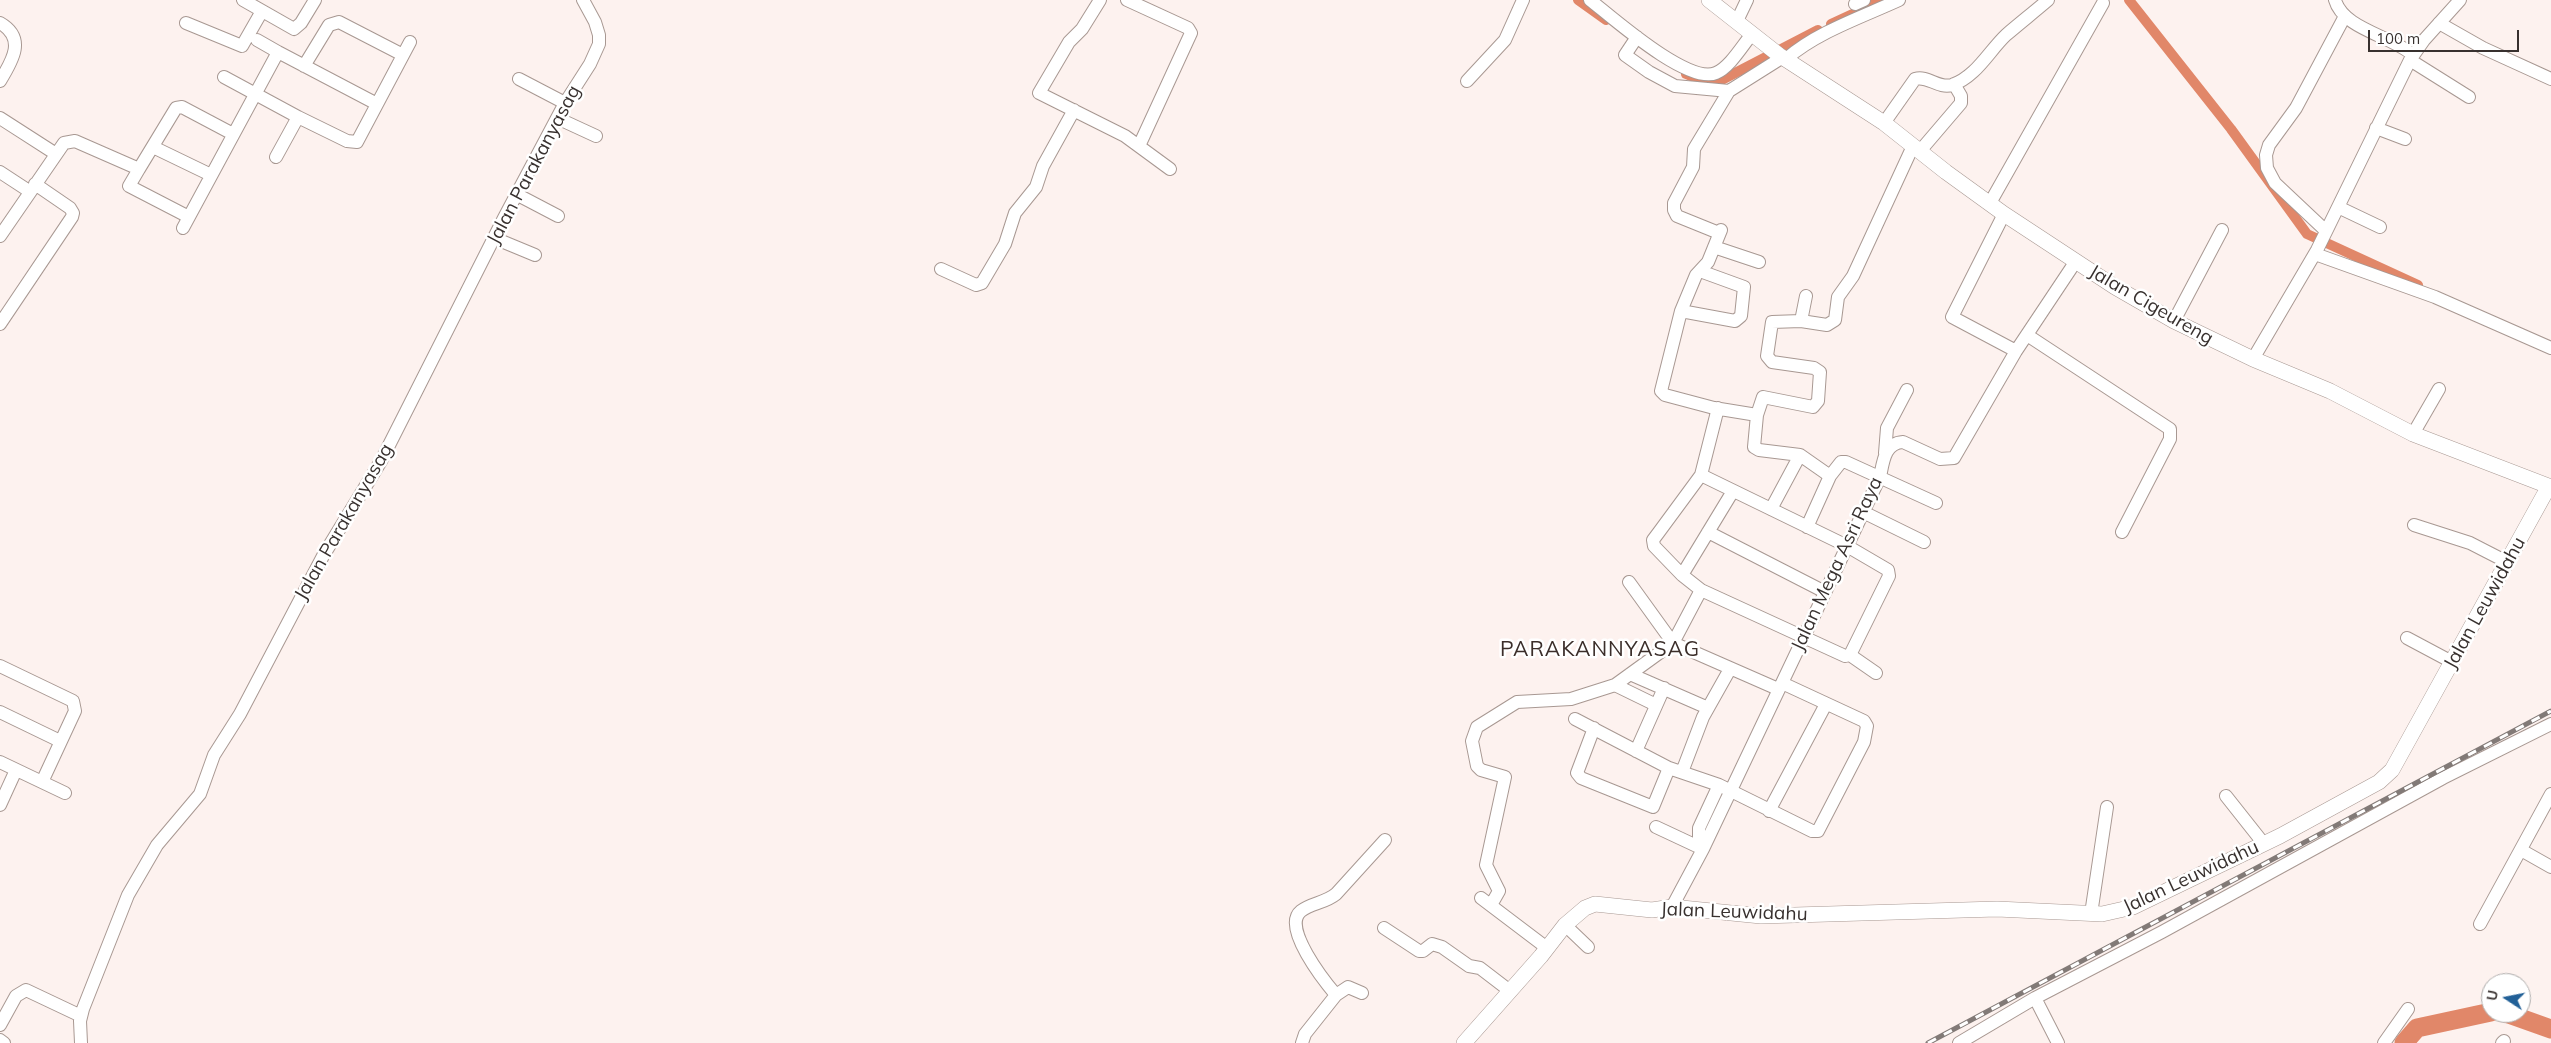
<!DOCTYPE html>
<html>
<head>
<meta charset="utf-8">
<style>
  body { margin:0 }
  #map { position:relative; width:2551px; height:1043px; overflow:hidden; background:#fdf2ef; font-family:Mulish,sans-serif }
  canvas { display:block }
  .north { position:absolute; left:2481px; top:973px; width:50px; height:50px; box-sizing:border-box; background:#fff; border:1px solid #afadac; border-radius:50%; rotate:281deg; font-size:14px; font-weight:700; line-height:20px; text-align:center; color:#38312f }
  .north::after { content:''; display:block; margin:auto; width:18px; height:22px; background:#226097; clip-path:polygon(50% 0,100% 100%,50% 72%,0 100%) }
  .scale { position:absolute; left:2368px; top:30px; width:151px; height:22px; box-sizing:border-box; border:2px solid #38312f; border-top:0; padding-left:6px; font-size:15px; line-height:18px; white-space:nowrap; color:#38312f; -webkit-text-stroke:4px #fff; paint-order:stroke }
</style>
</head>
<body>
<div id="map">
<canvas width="2551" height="1043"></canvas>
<div class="north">U</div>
<div class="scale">100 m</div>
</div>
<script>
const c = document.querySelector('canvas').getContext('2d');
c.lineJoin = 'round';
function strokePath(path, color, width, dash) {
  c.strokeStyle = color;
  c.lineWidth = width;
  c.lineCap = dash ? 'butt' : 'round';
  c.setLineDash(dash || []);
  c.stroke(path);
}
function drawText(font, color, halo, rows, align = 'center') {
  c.font = font + ' Mulish,sans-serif';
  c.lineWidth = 5;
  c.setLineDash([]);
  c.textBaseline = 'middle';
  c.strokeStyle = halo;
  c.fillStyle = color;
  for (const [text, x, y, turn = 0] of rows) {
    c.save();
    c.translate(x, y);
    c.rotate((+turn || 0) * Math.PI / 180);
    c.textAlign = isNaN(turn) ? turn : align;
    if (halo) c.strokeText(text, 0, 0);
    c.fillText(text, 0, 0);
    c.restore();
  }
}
const canal = new Path2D(`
  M1578,0L1606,20
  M2129,0L2231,129L2307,234L2418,285
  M1831,24L1883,0
  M1686,74L1712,85L1818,30`);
const river = new Path2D(`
  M2506,1013L2551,1029
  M2404,1043L2417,1028L2491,1012`);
const minor = new Path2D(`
  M243,0L294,29L301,23L315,0
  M1100,0L1082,29L1069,42L1039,93L1125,136L1170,169
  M1127,0L1188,28L1191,33L1139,146
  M1590,0C1613,18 1688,85 1716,73C1730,67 1742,46 1752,34
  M2335,0C2343,29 2392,36 2413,55
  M1855,4L1864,0
  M1737,21L1747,0
  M0,23C26,38 13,60 0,81
  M186,23L242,46L262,11
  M2439,23L2483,48L2551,79
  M1637,37L1625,55L1649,72L1675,86L1729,91
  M278,52L377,104
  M1786,59C1817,32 1862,17 1899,0
  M2410,60L2469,97
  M304,66L329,25L339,22L403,55
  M224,77L298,117L276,157
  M519,79L565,103
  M1467,81L1505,40L1523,0
  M298,117L347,141L357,142L410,42
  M0,118L56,154
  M557,118L596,136
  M1884,123L1915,79C1928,75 1938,89 1952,85C1976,77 1989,51 2006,35C2020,23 2034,12 2048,0
  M2376,128L2405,139
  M153,147L211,175
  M1920,151L1961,103V96L1954,84
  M139,169L176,108L182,107L233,134
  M0,172L29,191
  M516,194L558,216
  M1990,203L2103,3
  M2338,207L2380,227
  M2004,214L1952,317L2016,351
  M183,228L278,52L257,40
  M1721,230L1708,262L1696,275L1681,311L1661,391L1665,395L1714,408L1757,415
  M2326,231L2275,183L2267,168L2266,155L2269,145L2296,108L2345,16
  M1719,233L1677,216L1674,210V203L1693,167L1694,149L1729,91L1783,57
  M0,236L64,143L75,141L139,169L129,186L187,216
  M494,238L535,255
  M1714,247L1759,262
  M2315,254L2435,297L2551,348
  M941,269L976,285L982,283L1005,244L1015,213L1036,187L1043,166L1074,110
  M1681,311L1735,321L1741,316L1744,287L1700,271
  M1801,321L1827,325L1835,320L1838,297L1853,276L1913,146
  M2174,321L2222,230
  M0,324L72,217L73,213L70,208L35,184
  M2027,335L2170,429V439L2122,532
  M2253,359L2317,250L2410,60L2424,40L2460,0
  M2413,434L2439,389
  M1885,453L1887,428L1907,390
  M1800,455L1759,450L1754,447L1757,415L1763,397L1813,407L1818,401L1820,372L1814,368L1772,362L1767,356L1772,322L1801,321L1806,296
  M1701,475L1847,546L1888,570L1889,576L1850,655L1845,656L1701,590L1682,575L1654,546L1653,540L1659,532L1701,475L1718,408
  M1771,509L1800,455L1830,476
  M1863,512L1924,542
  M2414,525L2470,543L2507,562
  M1807,527L1830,476L1841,462H1846L1936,503
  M1708,532L1825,592
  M1682,575L1733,491
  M1629,582L1673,643L1778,689
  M2407,638L2452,662
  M1850,655L1876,673
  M0,666L73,701L75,711L42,782
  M1630,674L1708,708
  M1615,685L1656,705
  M0,712L60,741
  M1575,719L1669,768
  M1594,728L1577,773L1581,778L1653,807L1669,768L1719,785L1812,831H1818L1864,742L1867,726L1864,721L1782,683
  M1636,751L1664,688
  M0,762L65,793
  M1682,772L1703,717L1730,669
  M2226,796L2264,844
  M0,805L16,770
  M1769,811L1826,704
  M1656,827L1703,849
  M1705,843L1699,838V828L1719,785
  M2521,850L2551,867
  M1481,898L1547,948
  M1491,905L1499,891L1486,865L1505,777L1481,770L1477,766L1472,741L1477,727L1517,702L1571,699L1615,685L1673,643L1701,590
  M1672,907L1703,849L1880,477C1883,463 1884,443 1903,442L1940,459L1954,458L2016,351L2076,261
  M2091,914L2107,807
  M2480,924L2551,794
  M1565,925L1588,947
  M1384,928L1419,951H1423L1432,944L1442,947L1469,966L1480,968L1510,991
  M1336,995L1348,987L1362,993
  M2035,998L2162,932L2443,778L2551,724
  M0,1025L16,996L26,990L81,1016
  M0,1040L4,1043
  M81,1043L80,1021L83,1009L128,895L157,845L200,794L214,755L240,714L323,556L381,461L504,218L565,103L590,64L599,44V35L595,22L583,0
  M1302,1043L1305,1034L1336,995C1325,982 1281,927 1301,911C1311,903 1325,903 1336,894L1385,840
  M1959,1043L2035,998L2058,1043
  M2384,1043L2408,1009
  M2502,1043L2504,1041`);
const tertiary = new Path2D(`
  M1709,0L1779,55L1884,123L1946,172L2004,214L2115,287L2174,321L2253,359L2330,391L2413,434L2551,487
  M1464,1043L1541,956L1565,925L1585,908L1595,904L1652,910L1672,907L1761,916L1997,909L2102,914L2133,907L2280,836L2379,782L2392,770L2549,486`);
const rail = new Path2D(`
  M1928,1043L2551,711`);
const streetNames = [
  ["Jalan Parakanyasag",534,165,-62],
  ["Jalan Cigeureng",2151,305,30],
  ["Jalan Parakanyasag",344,522,-60],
  ["Jalan Mega Asri Raya",1837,564,-65],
  ["Jalan Leuwidahu",2485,603,-61],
  ["Jalan Leuwidahu",2191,877,-25],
  ["Jalan Leuwidahu",1734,912,2]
];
const quarterNames = [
  ["PARAKANNYASAG",1600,650]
];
strokePath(canal, '#e18769', 10);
strokePath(river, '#e18769', 19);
strokePath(minor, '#a89892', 14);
strokePath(tertiary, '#a89892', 16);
strokePath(minor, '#fff', 12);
strokePath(tertiary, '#fff', 15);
strokePath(rail, '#827a77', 5);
strokePath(rail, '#fff', 3, [9]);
drawText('19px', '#38312f', '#fff', streetNames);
c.letterSpacing = '1px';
drawText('21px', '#3b2e2a', '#fff', quarterNames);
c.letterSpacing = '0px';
</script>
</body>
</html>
